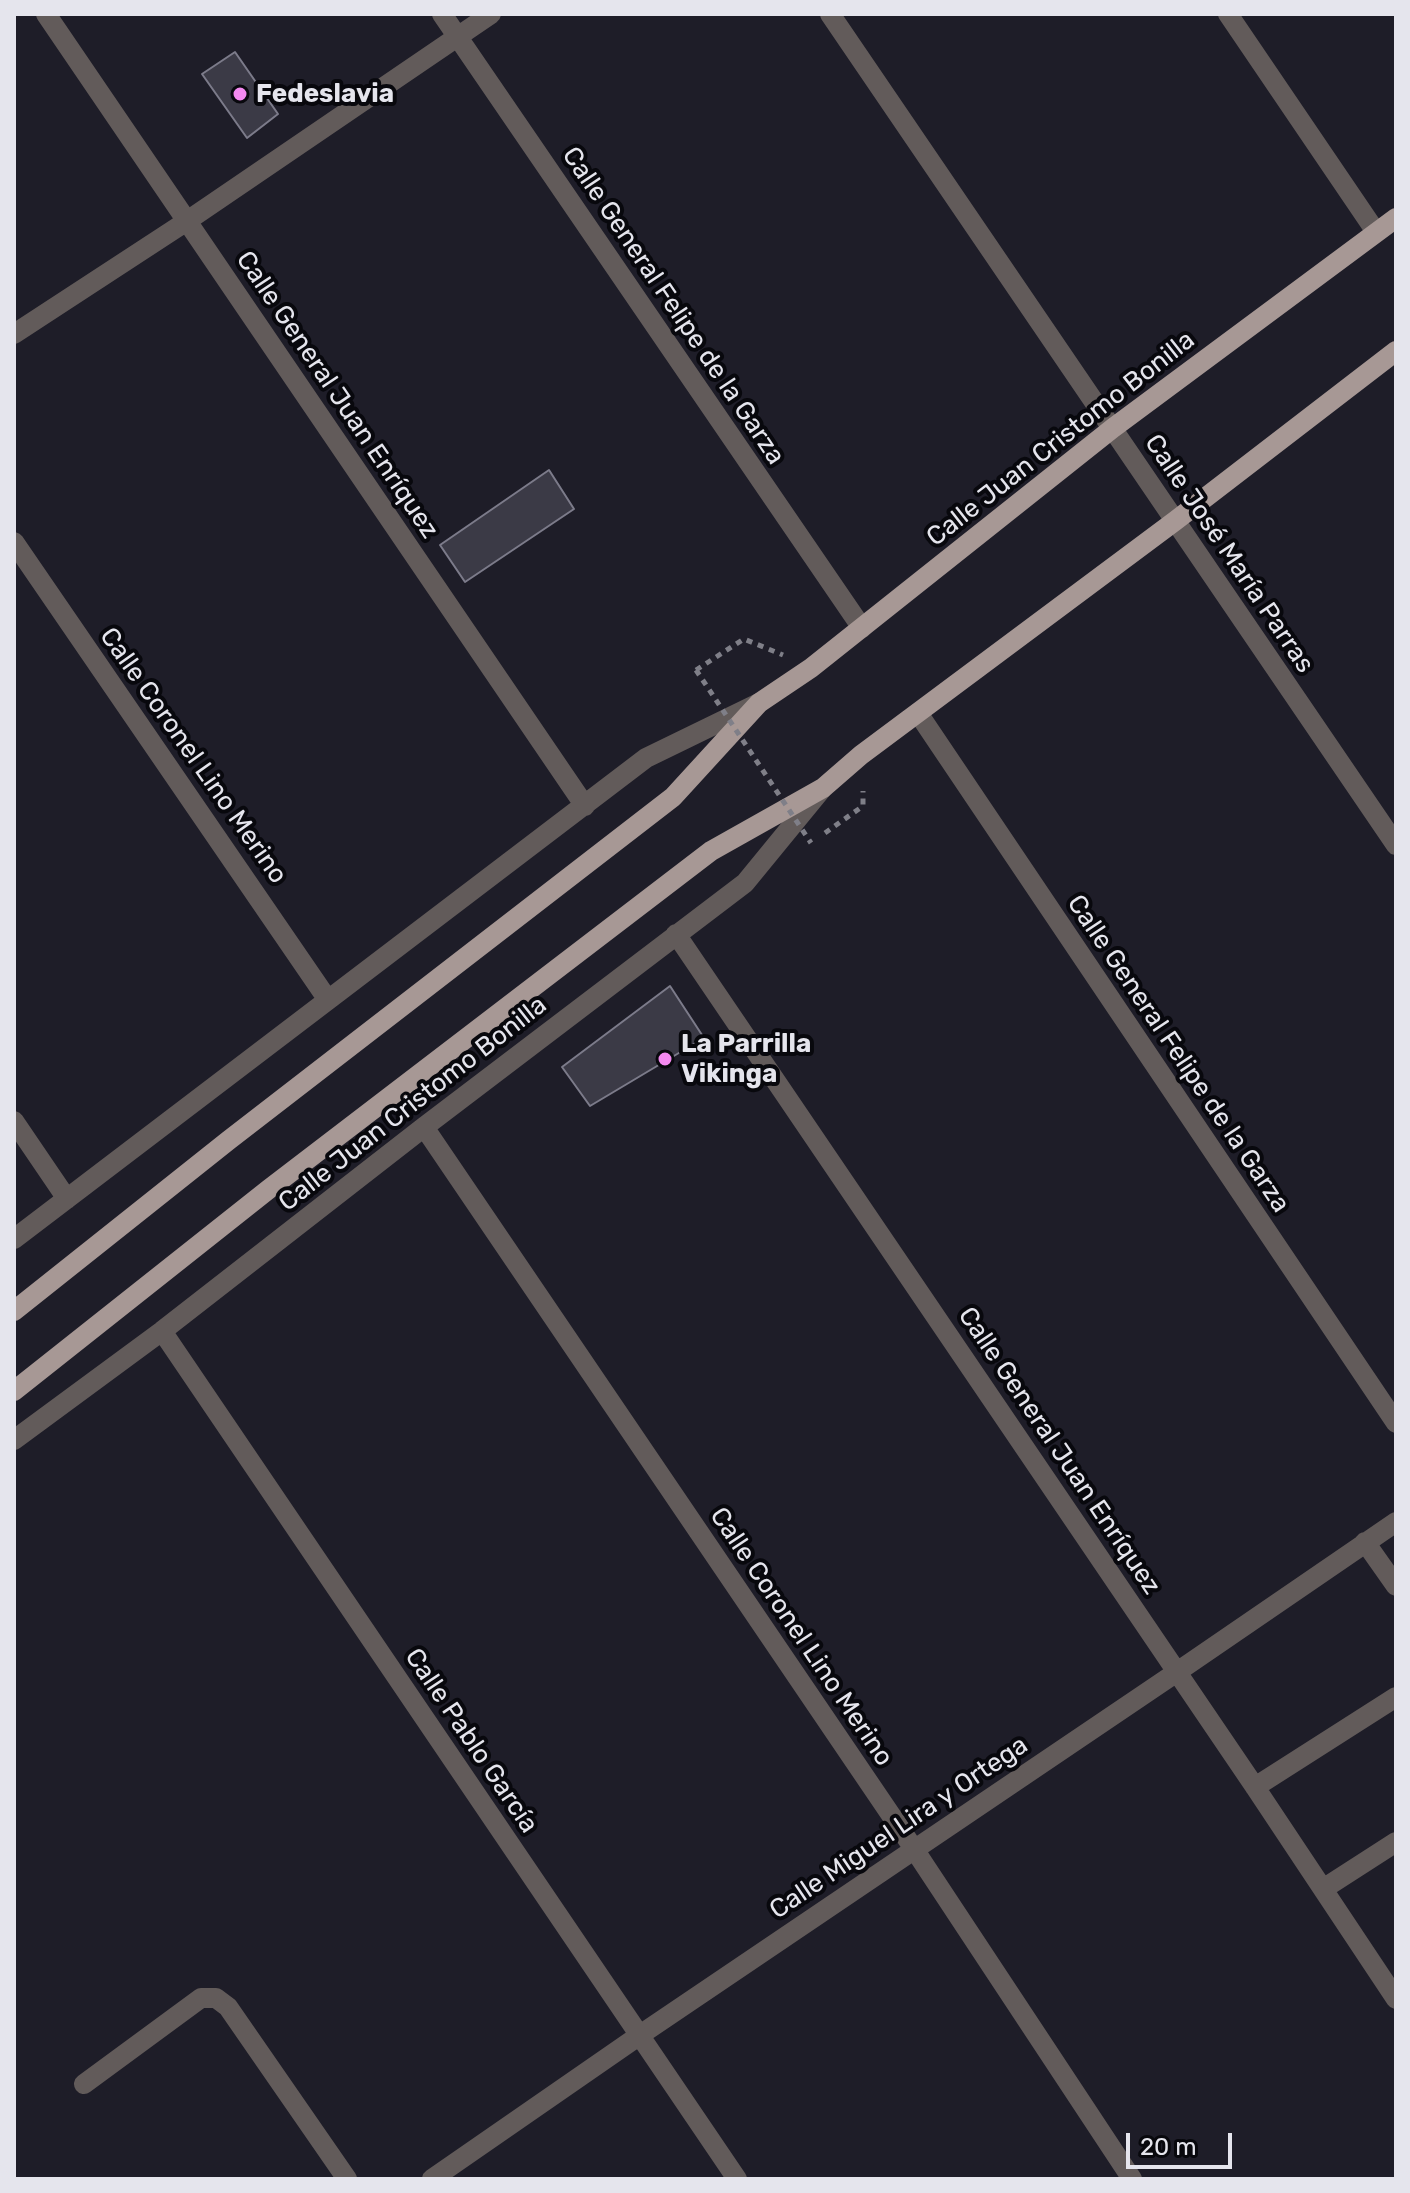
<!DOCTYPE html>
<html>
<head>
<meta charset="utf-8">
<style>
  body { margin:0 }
  #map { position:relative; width:1410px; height:2193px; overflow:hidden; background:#1e1d28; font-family:Rubik,sans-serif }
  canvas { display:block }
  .frame { position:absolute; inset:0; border:16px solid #e5e5ed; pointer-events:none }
  .scale { position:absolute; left:1126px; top:2133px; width:106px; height:36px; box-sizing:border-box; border:4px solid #e5e5ed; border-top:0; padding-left:10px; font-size:24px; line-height:28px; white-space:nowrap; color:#e5e5ed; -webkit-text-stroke:6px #08080d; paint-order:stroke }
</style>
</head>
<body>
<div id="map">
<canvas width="1410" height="2193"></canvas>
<div class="frame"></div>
<div class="scale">20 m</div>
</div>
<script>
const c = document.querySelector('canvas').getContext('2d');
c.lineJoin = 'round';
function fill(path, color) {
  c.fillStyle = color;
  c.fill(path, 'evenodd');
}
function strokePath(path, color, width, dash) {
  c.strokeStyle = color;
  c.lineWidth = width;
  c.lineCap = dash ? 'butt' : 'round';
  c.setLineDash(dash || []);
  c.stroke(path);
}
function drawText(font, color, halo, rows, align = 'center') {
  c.font = font + ' Rubik,sans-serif';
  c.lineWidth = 8;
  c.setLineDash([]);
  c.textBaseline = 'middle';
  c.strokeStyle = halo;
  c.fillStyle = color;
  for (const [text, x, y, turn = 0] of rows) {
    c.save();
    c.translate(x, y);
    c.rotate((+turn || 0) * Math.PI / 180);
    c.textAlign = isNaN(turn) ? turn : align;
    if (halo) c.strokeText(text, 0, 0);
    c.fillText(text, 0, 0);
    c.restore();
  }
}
const building = new Path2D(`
  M235,52L278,114L247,138L202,74Z
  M549,470L574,509L465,582L440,545Z
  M670,986L704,1038L590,1106L562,1067Z`);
const path = new Path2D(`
  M696,670L744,639L783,655
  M825,833L863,806V791`);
const minor = new Path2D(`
  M46,14L585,806
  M442,14L862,628
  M830,14L1396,845
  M1228,14L1376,232
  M14,334L187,221L491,14
  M14,542L328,1000
  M918,713L1396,1423
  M676,934L1255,1787L1396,1999
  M14,1121L67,1199
  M424,1127L914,1849L1132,2179
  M14,1239L646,758L759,703
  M162,1331L737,2179
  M14,1440L162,1331L424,1127L745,883L822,789
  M1365,1542L1396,1586
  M1255,1787L1396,1697
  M1323,1889L1396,1842
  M84,2084L201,1998H216L228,2007L347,2179
  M432,2179L640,2035L1177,1672L1396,1522`);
const major = new Path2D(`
  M14,1311L229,1140L673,797L759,703L811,668L1113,428L1396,218
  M14,1391L269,1189L711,851L823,788L861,755L1175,521L1396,351`);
const pathBridge = new Path2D(`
  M696,670L811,843`);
const markers = [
  [240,94,8,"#f489f0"],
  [665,1059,8,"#f489f0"]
];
const poiNames = [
  ["Fedeslavia",256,94],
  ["La Parrilla",681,1044],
  ["Vikinga",681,1074]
];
const streetNames = [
  ["Calle General Felipe de la Garza",673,306,56],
  ["Calle General Juan Enríquez",337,395,56],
  ["Calle Juan Cristomo Bonilla",1061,439,-38],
  ["Calle José María Parras",1229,554,56],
  ["Calle Coronel Lino Merino",193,756,55],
  ["Calle General Felipe de la Garza",1178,1054,56],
  ["Calle Juan Cristomo Bonilla",413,1104,-38],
  ["Calle General Juan Enríquez",1059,1451,56],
  ["Calle Coronel Lino Merino",801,1637,56],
  ["Calle Pablo García",471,1741,56],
  ["Calle Miguel Lira y Ortega",899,1828,-34]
];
fill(building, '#3b3a46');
strokePath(building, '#7c7b8a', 2);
strokePath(path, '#7f7f88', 5, [6, 6]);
strokePath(minor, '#625b5a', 20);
strokePath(major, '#a79895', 20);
strokePath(pathBridge, '#7f7f88', 5, [6, 6]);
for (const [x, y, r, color] of markers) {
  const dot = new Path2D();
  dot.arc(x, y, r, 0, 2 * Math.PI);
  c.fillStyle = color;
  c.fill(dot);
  strokePath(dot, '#08080d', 3);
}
drawText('bold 26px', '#e5e5ed', '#08080d', poiNames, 'left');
drawText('26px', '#e5e5ed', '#08080d', streetNames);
</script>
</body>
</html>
